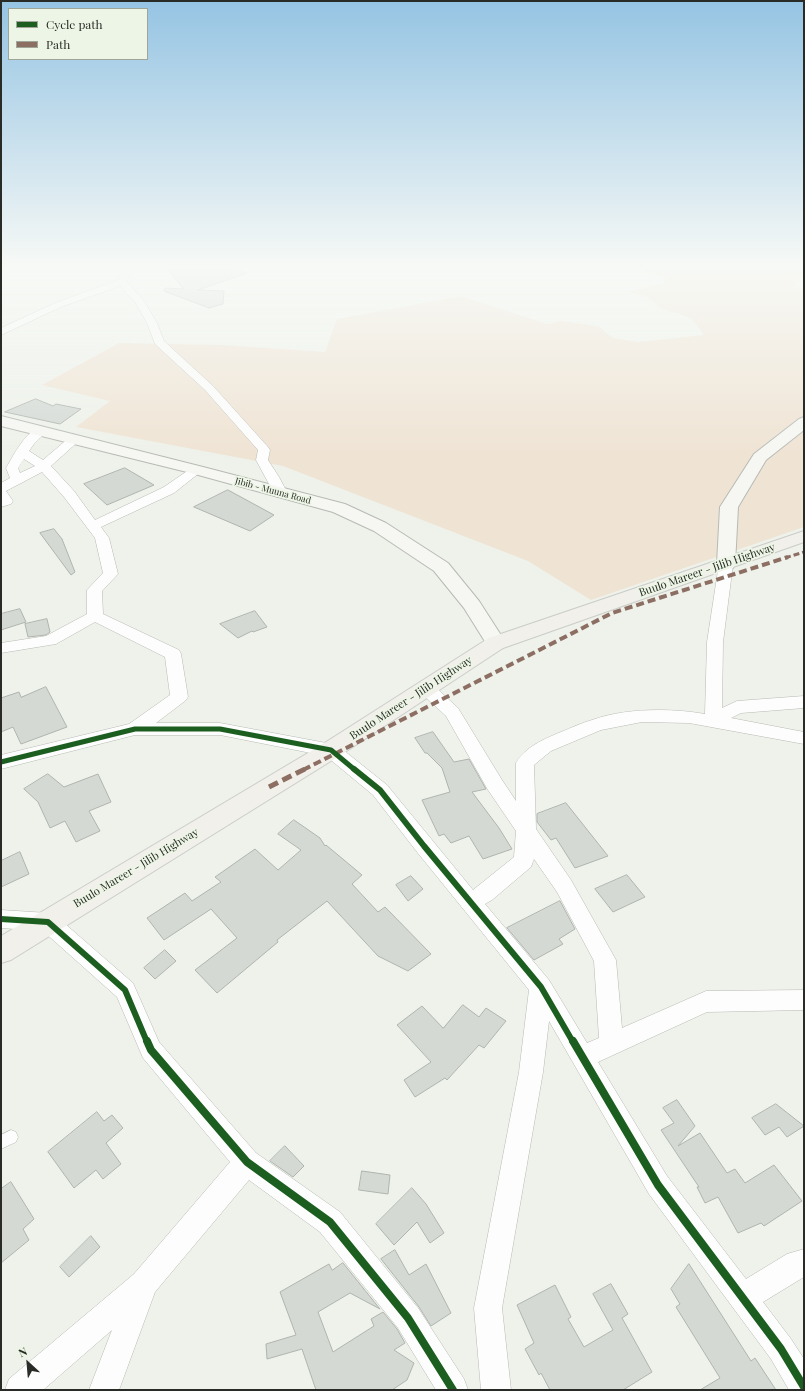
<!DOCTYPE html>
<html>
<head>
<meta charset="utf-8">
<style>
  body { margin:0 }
  #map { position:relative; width:805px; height:1391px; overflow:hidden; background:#eef2ea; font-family:"Playfair Display",serif }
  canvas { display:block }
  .frame { position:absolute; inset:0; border:2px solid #292c26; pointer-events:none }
  .legend { position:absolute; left:8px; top:8px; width:140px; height:52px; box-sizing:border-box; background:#edf6e6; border:1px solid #9fa599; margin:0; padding:5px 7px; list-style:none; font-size:12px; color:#292c26 }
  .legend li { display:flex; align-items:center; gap:8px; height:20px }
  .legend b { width:20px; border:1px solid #9fa599 }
  .north { position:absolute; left:8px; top:1343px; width:40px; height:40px; -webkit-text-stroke:3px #edf6e6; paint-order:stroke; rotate:334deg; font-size:11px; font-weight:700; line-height:16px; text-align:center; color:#292c26 }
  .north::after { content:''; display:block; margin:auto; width:14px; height:18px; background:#292c26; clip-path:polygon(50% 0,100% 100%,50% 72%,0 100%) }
</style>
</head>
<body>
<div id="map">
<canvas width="805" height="1391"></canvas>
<div class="frame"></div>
<ul class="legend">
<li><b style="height:5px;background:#1b5e20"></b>Cycle path</li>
<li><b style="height:5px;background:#8d6e63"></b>Path</li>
</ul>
<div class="north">N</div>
</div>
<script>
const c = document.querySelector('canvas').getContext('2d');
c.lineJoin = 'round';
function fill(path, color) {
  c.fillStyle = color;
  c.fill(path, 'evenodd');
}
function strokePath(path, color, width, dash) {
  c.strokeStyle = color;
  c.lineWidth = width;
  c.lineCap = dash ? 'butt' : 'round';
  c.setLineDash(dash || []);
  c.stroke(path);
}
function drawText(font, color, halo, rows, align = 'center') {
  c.font = font + ' "Playfair Display",serif';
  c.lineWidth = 3.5;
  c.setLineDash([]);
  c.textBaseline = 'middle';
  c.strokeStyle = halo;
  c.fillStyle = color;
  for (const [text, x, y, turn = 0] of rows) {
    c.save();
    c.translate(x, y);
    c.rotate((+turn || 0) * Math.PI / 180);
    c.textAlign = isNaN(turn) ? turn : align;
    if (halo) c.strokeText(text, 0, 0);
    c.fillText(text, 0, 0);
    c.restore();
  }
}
const green = new Path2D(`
  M624,264H804V271L795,287L804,290V527L591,600L528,561L283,466L76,427L110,401L42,385L119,343L223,345L325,352L337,319L461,296L547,324L561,321L598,326L613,338L638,342L704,335L692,319L677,313L663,310L647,297L629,292L664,283L666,278Z`);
const building = new Path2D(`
  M164,264H224L247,273L198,290L224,291L223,304L209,308L164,291L165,288L183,289Z
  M36,399L53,406L56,404L81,409L60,424L5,412Z
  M125,468L154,485L107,505L84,484Z
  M228,490L274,515L250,531L194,507Z
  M54,529L62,539L75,572L71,575L40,533Z
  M20,609L26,622L1,630V614Z
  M255,611L267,627L253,632L252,631L238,638L220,624Z
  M47,619L50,632L46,635L28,637L25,624Z
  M46,687L67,727L21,744L13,727L1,732V698L19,692L21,697Z
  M433,732L454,762L469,759L486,789L472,792L499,828L512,849L483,859L469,836L451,843L444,834L439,836L422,800L450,792L442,768L427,753H425L415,738Z
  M48,774L64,787L98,774L111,802L89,811L100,831L76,842L65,821L50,828L38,802L24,789Z
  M566,803L608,856L575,868L556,838L551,840L537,822V814Z
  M294,820L320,838L325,846L326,845L362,875L352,884L378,912L385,907L431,954L408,971L378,956L327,901L277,940L278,942L217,993L195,970L237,938L211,909L164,940L147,918L185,893L192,901L221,882L215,877L255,849L278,870L301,850L278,834Z
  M20,852L29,874L1,887V861Z
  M627,875L645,897L613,912L595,889Z
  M411,876L423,889L408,901L396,885Z
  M560,901L575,929L559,939L563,944L534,960L507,928Z
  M165,950L176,961L155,979L144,968Z
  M463,1005L479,1017L486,1008L506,1021L484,1048L479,1045L447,1080L445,1078L415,1097L404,1080L431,1062L397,1025L422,1006L443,1028Z
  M677,1100L695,1126L678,1146L700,1133L727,1173L735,1169L745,1183L774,1165L802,1201L764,1226L761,1223L738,1233L718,1197L705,1203L697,1187H699L661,1130L674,1123L663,1108Z
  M776,1104L804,1126L787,1137L779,1127L765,1135L752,1118Z
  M97,1112L104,1121L112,1115L123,1128L106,1143L121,1164L103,1179L96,1170L74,1188L48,1152Z
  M285,1146L304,1166L293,1177L270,1161Z
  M362,1171L390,1175L388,1194L359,1190Z
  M11,1182L34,1219L23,1229L29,1240L1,1263V1189Z
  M412,1188L426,1204L444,1233L430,1243L417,1222L394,1245L376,1224Z
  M91,1236L100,1247L69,1277L60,1267Z
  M395,1250L409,1275L426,1264L451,1313L431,1326L419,1307L381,1259Z
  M343,1263L380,1309L350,1293L318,1312L333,1352L374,1326L371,1319L383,1312L397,1329L405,1343L394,1350L414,1363L407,1380L392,1390H316L302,1349L267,1359L266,1344L296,1335L280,1292L329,1264L332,1270Z
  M689,1264L751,1361L755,1358L776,1390H700L720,1378L676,1307L680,1304L671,1289Z
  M611,1284L628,1314L622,1318L652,1372L623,1390H550L541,1373L539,1375L525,1349L534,1343L517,1305L555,1285L571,1317L568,1319L584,1347L613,1330L593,1294Z`);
const lane = new Path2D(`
  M11,1130L16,1132L18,1137L16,1142L1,1149V1135Z`);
const street = new Path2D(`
  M135,264H146L129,275L127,282L144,301L157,323L164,341L213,386L268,447L270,450L268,460L279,477L288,494L286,497H276L256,460L258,450L205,390L155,344L147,323L135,302L120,286L61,307L1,335V328L55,303L118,280L122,272Z
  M41,427L45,428L47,431L34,444L29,451L43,460L71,436H79L81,439L51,466L74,491L95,520L164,487L193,467H201L203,470L174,493L101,527L109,538L118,574L102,591L103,614L179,650L181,654L188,697L185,701L156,723H220L337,745L387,785L473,890L514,857L516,831L488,790L446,716L420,692L418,688L420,684L426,682L432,684L458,708L502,780L516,801V763C525,747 544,739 561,732C571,728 581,723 592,720C625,708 671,708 705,714L707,642L719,564L721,561L726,560L731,561L733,564L723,642L722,708L737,701L804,696V708L741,713L731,718L804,732V744L689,723L642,722L601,730L551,751L534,765L536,829L571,880L616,960L622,1028L706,991L804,990V1010L707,1012L598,1062L667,1176L746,1279L787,1254L804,1249V1277L763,1302L791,1339L804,1359V1390H789L771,1359L649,1194L549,1021L543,1072L502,1308L511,1390H481L474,1308L519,1072L529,990L417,852L373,795L326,756L220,735H135L1,769V755L129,724L170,695L165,657L95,622L56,644L1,653V643L46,636L87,614V590L103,573L95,538L64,497L42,472L6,491L13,501L11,504L1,507V483L10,478L6,468C14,455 25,431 41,427ZM24,459L35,466L20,473L18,468ZM534,859L557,892L594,961L599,1038L587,1043L549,980L485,904L492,900L531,867Z
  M1,910L48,913L56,916L133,983L159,1042L256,1153L340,1212L418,1308L464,1379L468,1390H436L398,1328L320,1232L249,1180L155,1292L119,1390H89L112,1330L43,1390H5L9,1379L134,1274L230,1162L143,1058L117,997L43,931L1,928Z`);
const secondary = new Path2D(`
  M1,416L203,467L345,504L386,523L448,563L479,601L506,643L503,648L496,650L489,648L464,608L434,571L374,531L333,512L191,473L1,426Z
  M804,417V430L766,460L738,507L735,564L733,568L726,570L719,568L717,564L720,507L754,454L799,419Z`);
const primary = new Path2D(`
  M804,531V542L503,648L339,756L11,960L1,963V936L323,744L489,638Z`);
const quietFar2 = new Path2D(`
  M785,558L804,552`);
const quietFar1 = new Path2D(`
  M303,770L612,613L788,557`);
const quiet = new Path2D(`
  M269,787L305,769`);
const cyclewayFar2 = new Path2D(`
  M1,762L135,729H220L331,750L355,770`);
const cyclewayFar1 = new Path2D(`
  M354,769L380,790L424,846L541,987L573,1042
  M1,919L48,922L125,990L147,1042`);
const cycleway = new Path2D(`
  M147,1041L151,1050L247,1162L330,1222L408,1318L453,1390
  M573,1041L658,1185L781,1349L804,1387`);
const farStreetnames = [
  ["Jibib - Muuna Road",273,491,15]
];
const streetNames = [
  ["Buulo Mareer - Jilib Highway",707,570,-19],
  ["Buulo Mareer - Jilib Highway",411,698,-33],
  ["Buulo Mareer - Jilib Highway",136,868,-31]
];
fill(green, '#efe3d3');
fill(building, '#d4d9d4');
strokePath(building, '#afb4af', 1);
strokePath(lane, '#b7bab4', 1);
strokePath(street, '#b7bab4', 1);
strokePath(secondary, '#b7bab4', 2);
strokePath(primary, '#caccc8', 2);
fill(lane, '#fcfdfc');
fill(street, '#fcfdfc');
fill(secondary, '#f6f7f3');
fill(primary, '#f1f0ea');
strokePath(quietFar2, '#8d6e63', 3, [6, 3]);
strokePath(quietFar1, '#8d6e63', 4, [8, 4]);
strokePath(quiet, '#8d6e63', 5, [10, 5]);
strokePath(cyclewayFar2, '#1b5e20', 5);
strokePath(cyclewayFar1, '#1b5e20', 6);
strokePath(cycleway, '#1b5e20', 8);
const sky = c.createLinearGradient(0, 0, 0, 459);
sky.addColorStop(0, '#95c4e3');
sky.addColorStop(0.58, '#f7f9f6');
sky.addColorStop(1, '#f7f9f600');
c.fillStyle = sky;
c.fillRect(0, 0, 805, 459);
drawText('9px', '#292c26', '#edf6e6', farStreetnames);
drawText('11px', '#292c26', '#edf6e6', streetNames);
</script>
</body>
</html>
